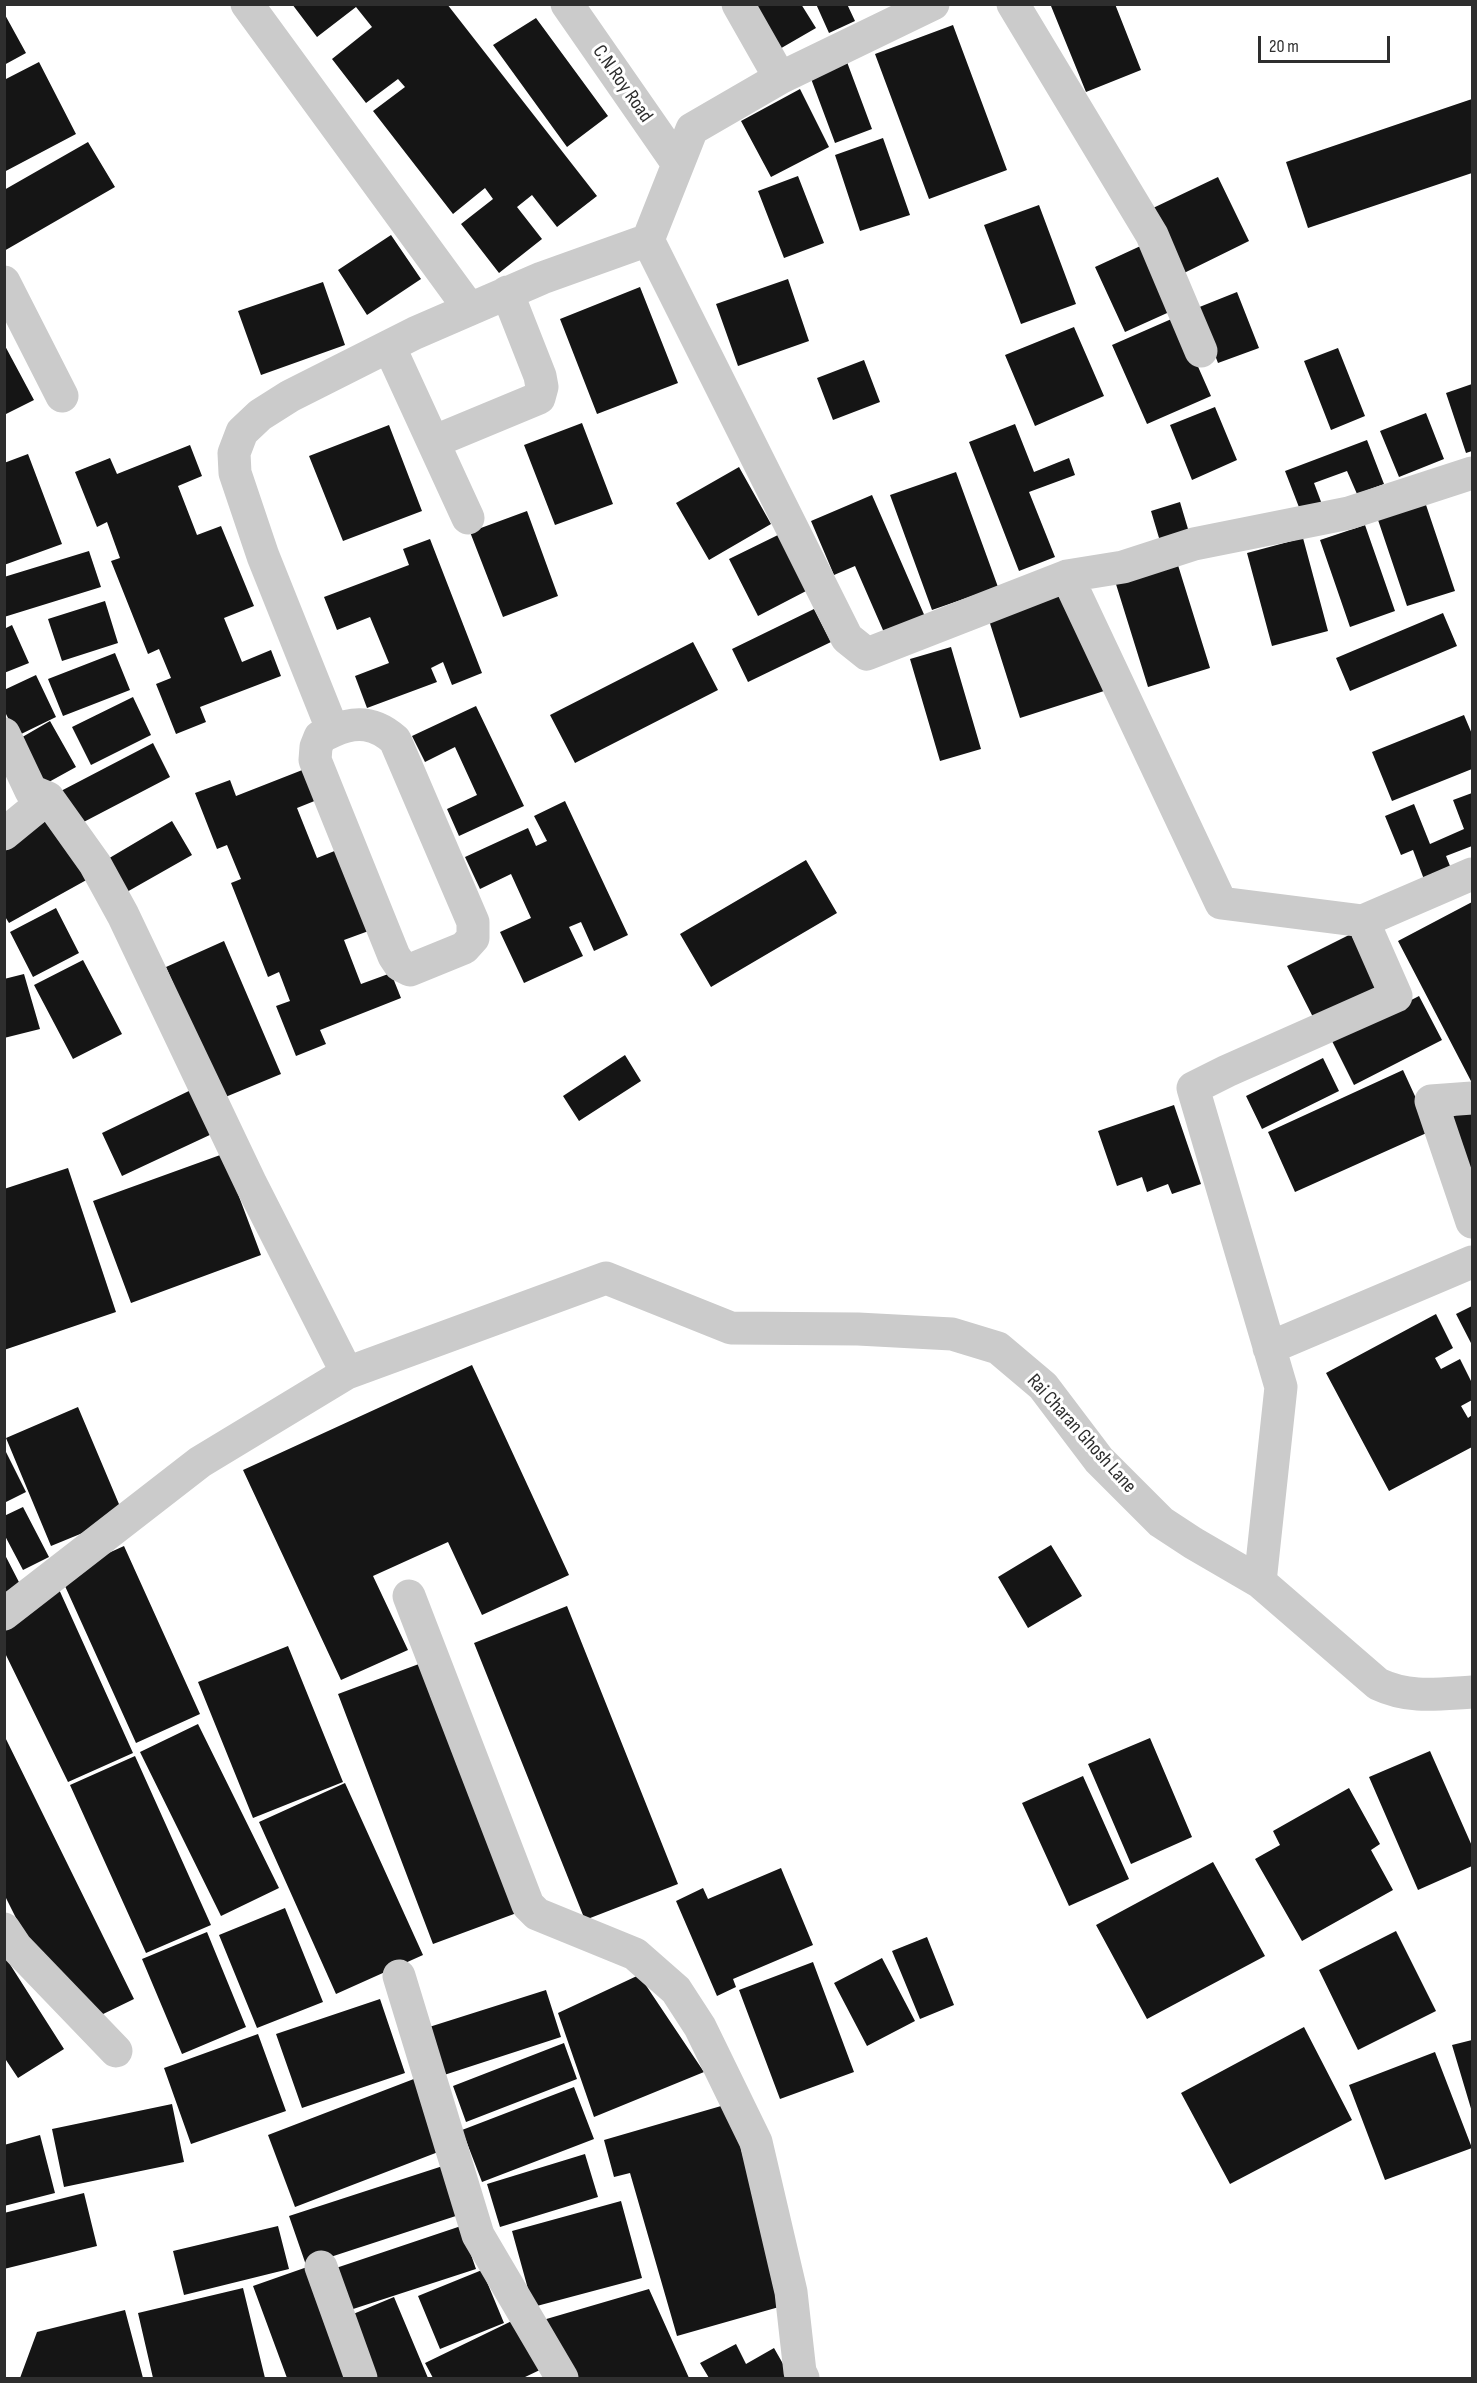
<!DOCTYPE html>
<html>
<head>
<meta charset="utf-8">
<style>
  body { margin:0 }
  #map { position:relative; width:1477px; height:2383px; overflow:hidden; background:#fff; font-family:"Sofia Sans Condensed",sans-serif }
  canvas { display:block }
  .frame { position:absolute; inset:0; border:6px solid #2e2e2e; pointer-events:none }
  .scale { position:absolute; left:1258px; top:36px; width:132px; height:27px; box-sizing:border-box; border:3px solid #2e2e2e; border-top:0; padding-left:8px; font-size:18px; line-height:21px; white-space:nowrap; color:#2e2e2e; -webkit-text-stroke:4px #fff; paint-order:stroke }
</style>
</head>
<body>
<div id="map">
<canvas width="1477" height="2383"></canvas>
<div class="frame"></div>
<div class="scale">20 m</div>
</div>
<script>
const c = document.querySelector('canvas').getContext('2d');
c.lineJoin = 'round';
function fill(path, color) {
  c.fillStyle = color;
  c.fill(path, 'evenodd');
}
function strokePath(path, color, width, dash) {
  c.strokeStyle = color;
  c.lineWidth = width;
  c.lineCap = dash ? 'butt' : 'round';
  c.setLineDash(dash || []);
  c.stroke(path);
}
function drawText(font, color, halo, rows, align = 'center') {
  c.font = font + ' "Sofia Sans Condensed",sans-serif';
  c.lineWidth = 6;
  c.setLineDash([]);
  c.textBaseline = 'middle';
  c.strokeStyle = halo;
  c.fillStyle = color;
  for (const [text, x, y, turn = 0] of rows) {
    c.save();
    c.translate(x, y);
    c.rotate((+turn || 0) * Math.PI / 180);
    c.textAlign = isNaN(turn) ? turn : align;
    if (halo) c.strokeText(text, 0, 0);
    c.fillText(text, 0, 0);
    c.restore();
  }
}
const building = new Path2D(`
  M292,4H447L597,196L557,227L532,195L517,207L542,239L499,273L461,224L493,199L485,188L453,214L373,111L405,87L398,79L366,103L332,59L372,27L356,7L317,37Z
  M742,4H801L816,28L771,54Z
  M816,4H847L855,21L829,33Z
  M1054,4H1115L1141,70L1086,92L1051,6Z
  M4,13L26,53L4,65Z
  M536,18L608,116L567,147L493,45Z
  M953,25L1007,170L929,199L875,54Z
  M39,62L76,134L4,172V80Z
  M847,62L872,129L835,143L810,76Z
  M800,89L829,147L771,177L741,121Z
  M1472,99V173L1308,228L1286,162Z
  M883,138L910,215L860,231L835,155Z
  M88,142L115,187L4,251V190Z
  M798,176L824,243L784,258L758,191Z
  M1218,177L1249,241L1182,274L1151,209Z
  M1039,205L1076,304L1021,324L984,225Z
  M391,235L421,279L367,315L338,270Z
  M1147,243L1176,309L1125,332L1095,267Z
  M788,279L809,341L738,366L716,304Z
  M323,282L345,345L261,375L238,311Z
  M640,287L678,383L597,414L560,319Z
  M1237,292L1259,348L1218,363L1197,308Z
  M1176,317L1211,396L1147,424L1112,345Z
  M1074,327L1104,396L1035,426L1005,355Z
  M4,344L34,400L4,415Z
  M1338,348L1365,416L1331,430L1304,361Z
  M864,360L880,402L833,420L817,378Z
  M1472,384V451L1466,453L1446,393Z
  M1215,407L1237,460L1192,480L1170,425Z
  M1426,413L1444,459L1399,477L1380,431Z
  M582,423L613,504L555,525L524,445Z
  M1015,424L1034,472L1069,458L1075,475L1029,492L1055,557L1019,571L969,442Z
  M389,425L422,511L343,541L309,456Z
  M1367,440L1384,484L1357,494L1347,471L1314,483L1323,507L1302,515L1285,471Z
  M190,445L202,476L178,486L197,535L221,526L254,606L224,618L242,662L271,650L281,676L200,707L206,722L176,734L156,684L171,678L159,649L148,654L111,561L120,558L107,522L97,527L75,472L110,458L117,474Z
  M28,454L62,544L4,565V463Z
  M739,467L771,524L709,560L676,503Z
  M956,472L998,587L932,610L890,495Z
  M872,495L926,619L886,637L855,566L834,575L811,521Z
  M1423,496L1455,591L1407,606L1375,511Z
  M1180,502L1191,539L1162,548L1151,511Z
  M527,511L558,596L503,617L470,532Z
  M1365,525L1395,611L1350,627L1320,540Z
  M780,534L808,590L758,616L729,559Z
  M1303,538L1328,631L1272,646L1247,553Z
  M430,539L482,673L452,685L443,662L431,668L437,682L367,708L355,676L389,663L370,617L337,630L324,597L409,565L403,549Z
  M89,551L101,587L4,617V577Z
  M1177,562L1210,668L1148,687L1115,581Z
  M1071,588L1104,691L1020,718L987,614Z
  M105,601L118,643L62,661L48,619Z
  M814,609L831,642L748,682L732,649Z
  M1443,613L1457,646L1350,691L1336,658Z
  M12,625L29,663L4,673V629Z
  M693,642L718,690L575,763L550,715Z
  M951,647L981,749L940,761L910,659Z
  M115,653L130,690L63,716L48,679Z
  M36,675L56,717L17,736L4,710V690Z
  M133,697L151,735L91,765L72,727Z
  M476,706L524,806L459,836L447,809L477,795L455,747L425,762L412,736Z
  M1464,715L1472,734V769L1392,801L1372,752Z
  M50,721L76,767L38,788L12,743Z
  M153,743L170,777L76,826L59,792Z
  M310,767L322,798L297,808L317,858L342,848L374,929L344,940L361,984L391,973L401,998L320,1030L326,1044L296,1056L276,1006L290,1001L279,972L268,977L231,883L241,879L227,845L217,849L195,793L230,780L236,796Z
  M1472,793V846L1446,856L1452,871L1425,882L1413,850L1401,855L1385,816L1414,804L1430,844L1464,829L1453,800Z
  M565,801L628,935L594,951L581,922L569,927L583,956L524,983L500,932L531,918L511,874L480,889L465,857L528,828L536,846L547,841L534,816Z
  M55,816L90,878L9,923L4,915V844Z
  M172,821L192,855L125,893L106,860Z
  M806,860L837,913L711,987L680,934Z
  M1472,902V1083L1398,941Z
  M56,908L79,953L33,977L10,932Z
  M1351,934L1378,989L1315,1021L1287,966Z
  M224,941L281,1074L223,1098L166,967Z
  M83,960L122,1034L73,1059L34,985Z
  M24,974L40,1029L4,1038V979Z
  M1419,996L1442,1040L1354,1085L1332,1041Z
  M625,1055L641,1081L579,1121L563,1096Z
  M1323,1058L1339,1091L1262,1129L1246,1096Z
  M1403,1070L1431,1131L1295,1192L1268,1132Z
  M193,1089L214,1133L122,1176L102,1133Z
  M1174,1105L1201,1184L1172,1194L1168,1184L1147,1192L1142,1177L1117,1186L1098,1131Z
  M1472,1107V1179L1444,1121Z
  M223,1154L261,1255L131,1303L93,1201Z
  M68,1168L116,1312L4,1350V1189Z
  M1472,1306V1345L1456,1314Z
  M1436,1314L1453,1348L1435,1358L1441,1369L1460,1359L1472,1383V1400L1461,1406L1468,1418L1472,1415V1447L1389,1491L1326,1373Z
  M472,1365L569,1575L482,1615L448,1542L373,1576L408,1650L341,1680L243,1470Z
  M78,1407L124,1516L51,1546L6,1438Z
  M4,1448L26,1492L4,1503Z
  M23,1507L49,1557L23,1570L4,1534V1516Z
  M1051,1545L1082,1596L1028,1628L998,1577Z
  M124,1546L200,1714L136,1743L60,1575Z
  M4,1553L21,1586L4,1594Z
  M57,1585L133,1753L68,1782L4,1651V1618Z
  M567,1606L678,1884L585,1920L474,1643Z
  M288,1646L343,1782L253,1818L198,1682Z
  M427,1661L522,1911L433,1944L338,1694Z
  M198,1724L279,1888L221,1916L140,1752Z
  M4,1735L134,1999L99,2016L30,1946L4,1894Z
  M1150,1738L1192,1837L1131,1864L1088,1764Z
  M1430,1751L1472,1846V1866L1418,1890L1369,1777Z
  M135,1756L211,1925L146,1953L70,1785Z
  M1083,1776L1129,1879L1069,1906L1022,1803Z
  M345,1783L423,1955L336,1994L259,1822Z
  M1349,1788L1380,1844L1371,1850L1393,1890L1302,1941L1255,1859L1280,1845L1273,1831Z
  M1213,1862L1265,1956L1147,2019L1096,1925Z
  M781,1868L813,1945L733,1979L736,1987L717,1996L676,1901L703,1888L708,1899Z
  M285,1908L323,2002L257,2028L219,1935Z
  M1396,1931L1436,2011L1358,2050L1319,1970Z
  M207,1932L246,2027L182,2054L142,1959Z
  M927,1937L954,2005L920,2019L892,1951Z
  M4,1955L64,2049L18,2078L4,2057Z
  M882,1958L915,2021L867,2046L834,1983Z
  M813,1962L854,2072L780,2099L739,1990Z
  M639,1975L704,2072L594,2117L558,2013Z
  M546,1990L561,2037L441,2076L426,2028Z
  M380,1999L405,2073L302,2108L276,2034Z
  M1304,2027L1352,2120L1230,2184L1181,2093Z
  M258,2034L286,2111L191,2144L164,2068Z
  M1472,2040V2112L1452,2045Z
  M564,2043L577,2079L466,2122L453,2086Z
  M1435,2052L1472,2148L1385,2180L1349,2085Z
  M419,2077L446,2149L295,2207L268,2135Z
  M574,2087L594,2139L482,2182L462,2130Z
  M172,2104L184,2162L64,2187L52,2129Z
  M728,2104L786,2305L677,2336L630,2173L614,2177L604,2140Z
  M40,2135L55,2193L4,2206V2145Z
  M585,2154L598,2197L500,2227L487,2184Z
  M452,2163L468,2212L306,2265L289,2216Z
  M84,2193L97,2246L4,2269V2213Z
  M621,2201L642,2278L533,2307L512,2231Z
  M278,2226L289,2269L184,2295L173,2251Z
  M461,2226L476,2269L350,2310L336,2268Z
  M310,2266L350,2378H287L253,2286Z
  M482,2270L504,2323L440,2349L418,2296Z
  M243,2288L265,2378H153L138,2313Z
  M649,2289L689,2378H577L543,2320Z
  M394,2297L428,2378H372L346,2317Z
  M125,2310L143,2378H20L37,2332Z
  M520,2317L544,2368L523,2378H433L425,2363Z
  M736,2344L746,2364L774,2348L791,2378H709L700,2363Z`);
const street = new Path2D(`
  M247,4L469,308
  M567,4L678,164
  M738,4L780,78
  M1013,4L1152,235L1201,351
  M648,240L847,638L867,654L1067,576L1123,567L1194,544L1349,513L1472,473
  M4,282L62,396
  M389,346L468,518
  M433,442L539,398L542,387L540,376L507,292
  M1067,576L1221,903L1363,921L1396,996L1227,1071L1193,1088L1281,1387L1260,1582
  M333,731L320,737L316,747L315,760L394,956L400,965L410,970L464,948L473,938V922L395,740C376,723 357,720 333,731L263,556L235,473L234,453L242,432L260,415L290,396L415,333L542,278L648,240L692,129L780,78L933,4
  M4,734L31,791L48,798L95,864L123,915L251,1184L347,1373
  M4,834L48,798
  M1363,921L1472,874
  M1472,1098L1431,1101L1472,1222
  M1269,1348L1472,1262
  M409,1596L528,1905L537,1914L635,1954L676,1990L700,2027L756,2142L791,2292L800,2372L803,2378
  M4,1614L200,1462L347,1373L606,1278L731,1328L858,1329L952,1334L998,1348L1043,1386L1099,1460L1161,1522L1193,1543L1260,1582L1378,1684C1410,1699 1438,1694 1472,1692
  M4,1929L16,1947L116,2051
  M399,1976L478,2235L562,2378
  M321,2267L361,2378`);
const streetNames = [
  ["C.N.Roy Road",622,84,55],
  ["Rai Charan Ghosh Lane",1081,1434,48]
];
fill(building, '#151515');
strokePath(street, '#cbcbcb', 33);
drawText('20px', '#2e2e2e', '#fff', streetNames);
</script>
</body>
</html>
